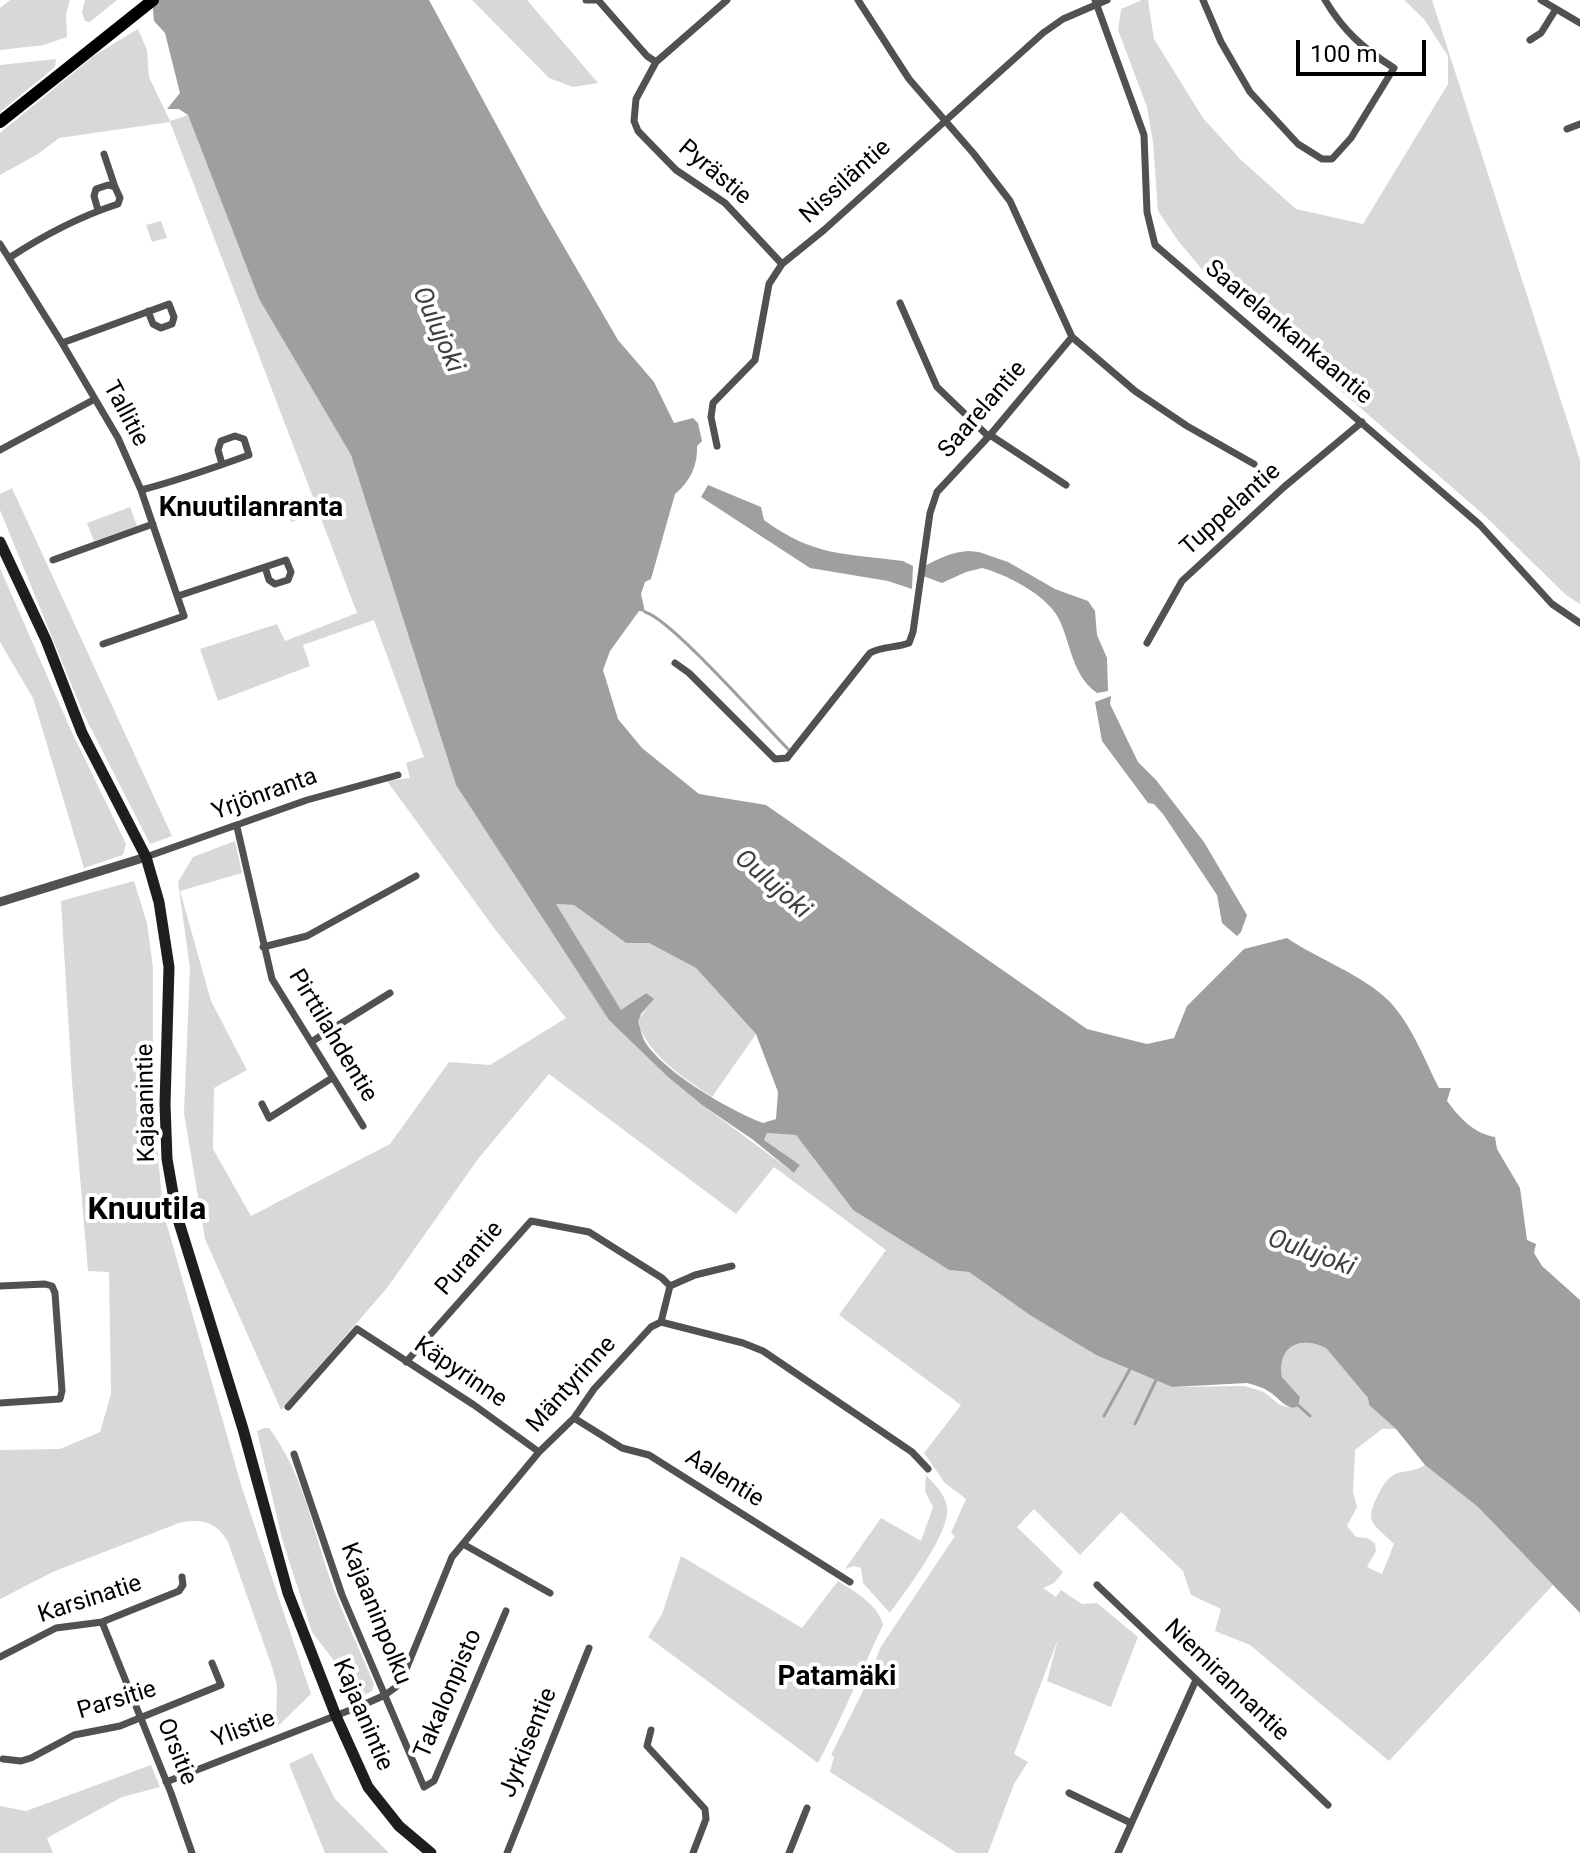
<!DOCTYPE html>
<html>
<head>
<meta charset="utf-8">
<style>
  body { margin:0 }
  #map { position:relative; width:1580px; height:1853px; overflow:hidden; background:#fff; font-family:Roboto,sans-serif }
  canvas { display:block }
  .scale { position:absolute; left:1296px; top:40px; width:130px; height:36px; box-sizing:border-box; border:4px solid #000; border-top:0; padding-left:10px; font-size:24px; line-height:28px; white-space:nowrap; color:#000; -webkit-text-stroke:6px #fff; paint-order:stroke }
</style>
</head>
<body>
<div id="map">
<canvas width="1580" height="1853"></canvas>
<div class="scale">100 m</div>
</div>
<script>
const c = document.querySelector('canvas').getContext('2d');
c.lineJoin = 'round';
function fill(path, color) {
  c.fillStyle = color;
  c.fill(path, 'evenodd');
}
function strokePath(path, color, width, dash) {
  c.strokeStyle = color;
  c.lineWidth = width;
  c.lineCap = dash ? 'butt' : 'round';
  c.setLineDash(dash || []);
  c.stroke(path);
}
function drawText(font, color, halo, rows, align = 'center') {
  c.font = font + ' Roboto,sans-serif';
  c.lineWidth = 8;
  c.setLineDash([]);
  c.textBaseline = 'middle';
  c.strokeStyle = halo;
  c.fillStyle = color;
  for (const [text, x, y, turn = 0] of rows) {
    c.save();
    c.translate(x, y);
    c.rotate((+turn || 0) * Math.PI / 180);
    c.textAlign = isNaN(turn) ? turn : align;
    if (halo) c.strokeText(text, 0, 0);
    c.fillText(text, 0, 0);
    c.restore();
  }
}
const green = new Path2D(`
  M10,0H70L66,14L67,37L44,45L0,50V8Z
  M85,0H117L90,22L85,21L82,12Z
  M472,0H527L598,83L573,87L549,78Z
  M1142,0H1148L1154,39L1203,118L1241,160L1296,209L1363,224L1448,84V56L1424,19L1404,0H1432L1580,460V604L1566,595L1484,515L1206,274L1179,242L1158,211L1153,142L1147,107L1118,30L1121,9Z
  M138,29L147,50L149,77L170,121L188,115L259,299L351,455L456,785L609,1019L668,1077L702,1105L794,1173L800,1165L764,1140L767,1133L796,1135L853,1210L949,1270L969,1272L1031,1315L1096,1355L1172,1387L1245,1386L1264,1392L1280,1405L1293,1408L1300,1397L1282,1377C1277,1346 1300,1335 1326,1348L1368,1398L1369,1405L1396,1429H1382L1355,1450L1353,1492L1357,1507L1347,1526L1356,1537L1367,1538L1375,1543L1376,1551L1367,1567L1382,1574L1394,1544C1373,1523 1363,1523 1379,1493C1383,1485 1387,1479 1395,1474C1405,1470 1415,1472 1425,1465L1478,1507L1553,1585L1389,1761L1250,1645L1215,1631L1221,1609L1191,1595L1183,1571L1121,1512L1080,1555L1034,1509L1017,1527L1063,1572L1054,1583L1043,1588L1056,1597L1061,1590L1082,1604L1097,1603L1138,1637L1111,1707L1047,1681L1058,1639L1014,1754L1028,1762L1014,1784L988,1853H957L830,1772L834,1757L831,1755L870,1677L880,1648L955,1536L951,1533L966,1499L945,1483L924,1453L961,1405L839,1315L886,1250L774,1167L736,1214L549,1074L478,1159L387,1288L281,1410L205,1239L184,1113L190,968L178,882L193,857L235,841L242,873L180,891L211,1001L247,1070L214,1088L213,1149L251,1216L390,1144L449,1062L490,1065L566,1018L494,928L387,781L410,778L406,763L424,757L374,620L303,645L310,666L218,701L200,649L277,624L285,641L357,613L170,122L59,138L38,154L0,175V133L95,55Z
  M56,59L55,67L0,112V65Z
  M161,221L167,238L152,242L146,225Z
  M12,488L172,836L150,844L83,713L0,510V494Z
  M302,500L308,516L291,522L285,506Z
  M130,507L137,526L94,541L87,523Z
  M0,568L69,726L126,844L123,855L84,868L33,698L0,642Z
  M134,881L147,923L153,968V1099L163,1211L242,1488L311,1694L276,1728L277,1685L272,1667L228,1542C217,1522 201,1518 179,1523L55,1571L0,1599V1450L60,1449L100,1432L111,1394L109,1272L88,1271L72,1082L61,901Z
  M555,904L574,905L626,943H649L696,968L756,1034L712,1097C681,1076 651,1057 637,1022L653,999L645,993L621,1011Z
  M264,1428H269C302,1472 312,1525 329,1576C342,1613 359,1648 374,1684L372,1691L363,1696H354L334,1661L312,1632L282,1539L257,1431Z
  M926,1475C935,1485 945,1494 947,1507C951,1532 905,1592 890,1613L863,1583L861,1568L854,1566L845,1569L881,1518L921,1541L933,1507L925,1491Z
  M681,1556L802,1628L838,1581C855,1592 878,1604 883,1625C861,1671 842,1718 818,1763L648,1637L662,1614Z
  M312,1753L335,1799L389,1853H325L289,1764Z
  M151,1765L160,1787L122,1797L47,1838L53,1853H0V1806L26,1811Z`);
const water = new Path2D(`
  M152,0H429L542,209L618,340L654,382L674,423L693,418L698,423L702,441L697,446C698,465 690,482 675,494L651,579L645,582L641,594L645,612L639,611L610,651L603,670L618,719L642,748L699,794L766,805L1087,1029L1147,1044L1174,1038L1187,1006L1244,949L1287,938C1318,959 1363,975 1389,1001C1412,1025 1424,1059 1439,1088H1451L1447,1101C1461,1119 1473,1133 1495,1137L1497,1149L1520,1188L1527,1240L1536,1244L1534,1253L1542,1266L1580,1300V1613L1478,1507L1425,1465L1396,1429L1369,1405L1368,1398L1326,1348C1300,1335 1277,1346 1282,1377L1300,1397L1298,1406L1293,1408C1282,1405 1278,1397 1268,1391C1262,1387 1254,1385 1247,1383L1172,1387L1096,1355L1030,1315L969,1272L949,1270L853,1210L796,1135L767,1133L764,1140L800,1165L794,1173L752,1139L702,1105L668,1077L609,1020L456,785L351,455L259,299L188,115L179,109H167L180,93L165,33L154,21ZM556,904L574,905L626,943H649L696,968L756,1034L778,1092L776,1119L763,1123C731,1111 661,1071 644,1040C641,1034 640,1027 638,1022L641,1014L654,999L646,993L621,1010Z
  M708,485L761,507L764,520C814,557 845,553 903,561L913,566L912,589L888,581L810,568L701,497Z
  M968,551L979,552L1008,562L1055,589L1088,601L1095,611L1097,635L1107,658L1108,691L1097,693C1068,673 1071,632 1053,610C1038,591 1005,574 982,568L966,572L942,583L923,576L924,566C939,559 951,552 968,551Z
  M1111,696L1110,704L1138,762L1156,780L1204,842L1247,915L1241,932L1237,936L1222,923L1217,895L1163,814L1154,804L1148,803L1102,741L1095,702Z`);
const stream = new Path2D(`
  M645,612C671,619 763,724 788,749
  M1298,1405L1310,1416
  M1104,1416L1130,1369
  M1135,1424L1156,1380`);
const minor = new Path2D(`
  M586,0H598
  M598,0L647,56L656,62
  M727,0L656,62L636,99L634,121L638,131L676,170L725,203L782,264
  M858,0L909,79L974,154L1010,201L1072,337L1135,391L1187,426L1254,464
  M1095,0L1144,135L1147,212L1155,245L1480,525L1552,604L1580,623
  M1203,0L1221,42L1250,92L1298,144L1322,159H1332L1351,138L1394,68C1364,49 1344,32 1325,0
  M1541,0L1580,23
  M1530,40L1541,33L1556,9
  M1567,129L1580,124
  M104,154L115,187
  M0,244L62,343L118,438L141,490L184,616L103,644
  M9,258C44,235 78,217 118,204L120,198L115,187L108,185L96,189L94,196L98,210
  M900,303L937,387L988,436
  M62,343L169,304L174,317L172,324L161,328L153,324L148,311
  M990,435L1066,485
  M717,446L711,417L713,403L755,360L769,284L782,264L824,230L1043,33L1063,19L1107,0
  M0,450L95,399
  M141,490C177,481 213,468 249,455L244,439L235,436L221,441L218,450L222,464
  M53,560L153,524
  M178,596L286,560L291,572L288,580L275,584L269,580L265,567
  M1147,643L1182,581L1284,487L1362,422
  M675,663L689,673L775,759L787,758L870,653C882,646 896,648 909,643L913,632L930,513L937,492L990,435L1072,337
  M237,827L272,979L363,1126
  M146,857L307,800L398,775
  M263,947L307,936L416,876
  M311,1042L390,993
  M262,1104L269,1118L332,1078
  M0,1286L45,1284L52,1286L55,1293L62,1391L60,1399L0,1403
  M670,1286L695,1275L732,1266
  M406,1362L531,1221L589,1232L662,1278L670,1286L661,1322
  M288,1407L357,1329L474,1405L539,1452
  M574,1418L622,1448L649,1455L850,1582
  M294,1454L342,1595L424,1787L434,1781L506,1611
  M463,1544L550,1593
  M1097,1585L1328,1805
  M102,1622L171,1793L192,1853
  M0,1657L56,1628L102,1622L179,1591L183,1585L182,1577
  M651,1730L647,1746L705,1809L706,1819L693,1853
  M3,1759L21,1761L31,1758L74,1735L120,1726L221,1685L212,1663
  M166,1782L363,1705L385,1695L396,1687L407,1667L452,1557L539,1452L574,1418L594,1389L651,1327L661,1322L743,1343L763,1351L912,1452L928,1469
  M1069,1793L1131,1823
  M507,1853L589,1648
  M789,1853L807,1808
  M1118,1853L1196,1680`);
const tertiary = new Path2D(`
  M0,902L146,857`);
const secondary = new Path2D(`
  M0,542L46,640L82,733L146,857L159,902L169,967L165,1104L167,1159L177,1216L243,1429L288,1593L336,1716L368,1787L399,1826L431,1853`);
const primary = new Path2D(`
  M0,122L153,0`);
const streetNames = [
  ["Pyrästie",714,173,40],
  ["Nissiläntie",846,182,-42],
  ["Saarelankankaantie",1288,333,40],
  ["Saarelantie",983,410,-49],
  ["Tallitie",125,414,62],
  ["Tuppelantie",1231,510,-42],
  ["Yrjönranta",265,795,-20],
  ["Pirttilahdentie",332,1036,59],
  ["Kajaanintie",147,1103,-91],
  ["Purantie",470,1259,-49],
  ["Käpyrinne",460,1373,34],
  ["Mäntyrinne",572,1385,-48],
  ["Aalentie",724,1479,32],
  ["Karsinatie",90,1600,-18],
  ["Kajaaninpolku",375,1614,68],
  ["Niemirannantie",1226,1681,44],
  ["Takalonpisto",449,1694,-67],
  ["Parsitie",117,1701,-17],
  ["Kajaanintie",362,1715,67],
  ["Ylistie",244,1730,-21],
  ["Jyrkisentie",529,1743,-68],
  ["Orsitie",176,1752,68]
];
const waterNames = [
  ["Oulujoki",437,330,66],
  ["Oulujoki",772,885,41],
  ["Oulujoki",1311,1254,20]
];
const quarterNames = [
  ["Knuutilanranta",251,509],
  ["Patamäki",837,1678]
];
const districtNames = [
  ["Knuutila",147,1211]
];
fill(green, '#d8d8d8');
fill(water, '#9f9f9f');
strokePath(stream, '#9f9f9f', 3);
strokePath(minor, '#515151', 7);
strokePath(tertiary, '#515151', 9);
strokePath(secondary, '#1e1e1e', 11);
strokePath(primary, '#000', 12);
drawText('24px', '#000', '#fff', streetNames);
drawText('italic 26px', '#404040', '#fff', waterNames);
drawText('bold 28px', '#000', '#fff', quarterNames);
drawText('bold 32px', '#000', '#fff', districtNames);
</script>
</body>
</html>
